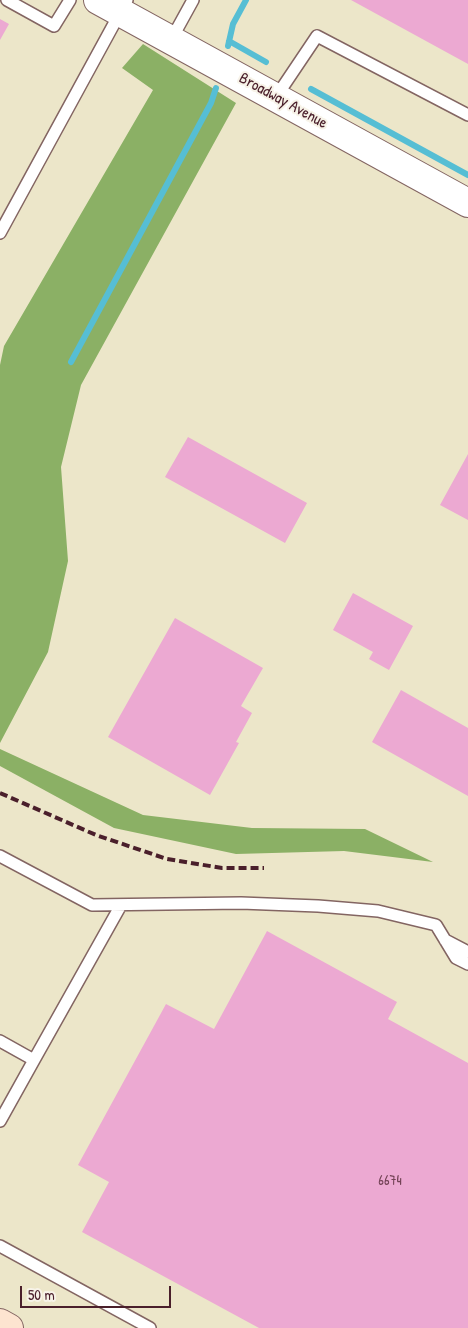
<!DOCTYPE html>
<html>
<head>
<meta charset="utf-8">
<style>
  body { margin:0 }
  #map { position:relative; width:468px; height:1328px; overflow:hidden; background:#ece6c9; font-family:"Patrick Hand",sans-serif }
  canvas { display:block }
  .scale { position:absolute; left:20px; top:1286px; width:151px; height:22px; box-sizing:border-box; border:2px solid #4a1f2b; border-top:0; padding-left:6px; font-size:15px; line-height:18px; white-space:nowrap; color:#4a1f2b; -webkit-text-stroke:4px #f7f3e8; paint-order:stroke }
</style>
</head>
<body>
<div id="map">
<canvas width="468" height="1328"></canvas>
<div class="scale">50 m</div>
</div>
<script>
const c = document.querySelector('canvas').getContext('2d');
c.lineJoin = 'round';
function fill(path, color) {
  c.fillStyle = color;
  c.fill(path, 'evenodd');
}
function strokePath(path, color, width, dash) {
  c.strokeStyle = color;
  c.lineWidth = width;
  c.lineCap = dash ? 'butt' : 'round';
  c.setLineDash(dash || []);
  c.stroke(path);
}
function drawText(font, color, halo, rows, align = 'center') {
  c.font = font + ' "Patrick Hand",sans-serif';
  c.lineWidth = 4;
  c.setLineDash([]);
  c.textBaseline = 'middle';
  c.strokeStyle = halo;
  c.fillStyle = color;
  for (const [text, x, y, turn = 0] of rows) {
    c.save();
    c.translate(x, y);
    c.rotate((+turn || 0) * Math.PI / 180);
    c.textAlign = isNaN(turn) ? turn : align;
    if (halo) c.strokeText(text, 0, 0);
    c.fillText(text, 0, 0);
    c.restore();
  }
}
const forest = new Path2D(`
  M143,44L236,103L81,385L61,467L68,561L48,652L0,743V365L4,346L153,90L122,68Z
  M0,749L143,815L252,828L365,829L433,862L344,851L236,854L114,828L0,766Z`);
const stream = new Path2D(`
  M229,41L266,62
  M228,46L233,24L246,0
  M311,89L468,175
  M71,362L211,103L216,88`);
const building = new Path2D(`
  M351,0H468V64Z
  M0,19L9,24L0,40Z
  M188,437L307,503L285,543L165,477Z
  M468,454V520L440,505Z
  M353,593L413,626L389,670L369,659L373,652L333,630Z
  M175,618L263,668L241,706L252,713L236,742L239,743L210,795L108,737Z
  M401,690L468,728V796L372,742Z
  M267,931L397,1002L388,1019L468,1063V1328H259L82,1232L109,1182L78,1165L166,1004L214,1029Z`);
const service = new Path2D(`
  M7,0L54,26L70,0
  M171,40L193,0
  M276,97L317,36L468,115
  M0,233L127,0
  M0,856L92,905L241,903L318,906L378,911L436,925L456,958L468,964
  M445,940L468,952
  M0,1041L34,1060L0,1121
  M34,1060L121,905
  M0,1246L150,1328`);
const tertiary = new Path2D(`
  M98,0L468,203`);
const secondary = new Path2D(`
  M0,1323L9,1328`);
const rail = new Path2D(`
  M0,793L96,835L167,859L222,868H264`);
const numberNames = [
  ["6674",390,1181]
];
const streetNames = [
  ["Broadway Avenue",283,101,29]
];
fill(forest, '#8bb065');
strokePath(stream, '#56bed4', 6);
fill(building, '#eca9d2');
strokePath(service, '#836562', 14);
strokePath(tertiary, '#836562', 30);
strokePath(secondary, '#836562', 30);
strokePath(service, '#fff', 11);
strokePath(tertiary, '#fff', 28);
strokePath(secondary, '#fde4d0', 28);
strokePath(rail, '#4a1f2b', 4, [8, 4]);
drawText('14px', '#724255', null, numberNames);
drawText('16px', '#4a1f2b', '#f7f3e8', streetNames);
</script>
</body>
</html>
